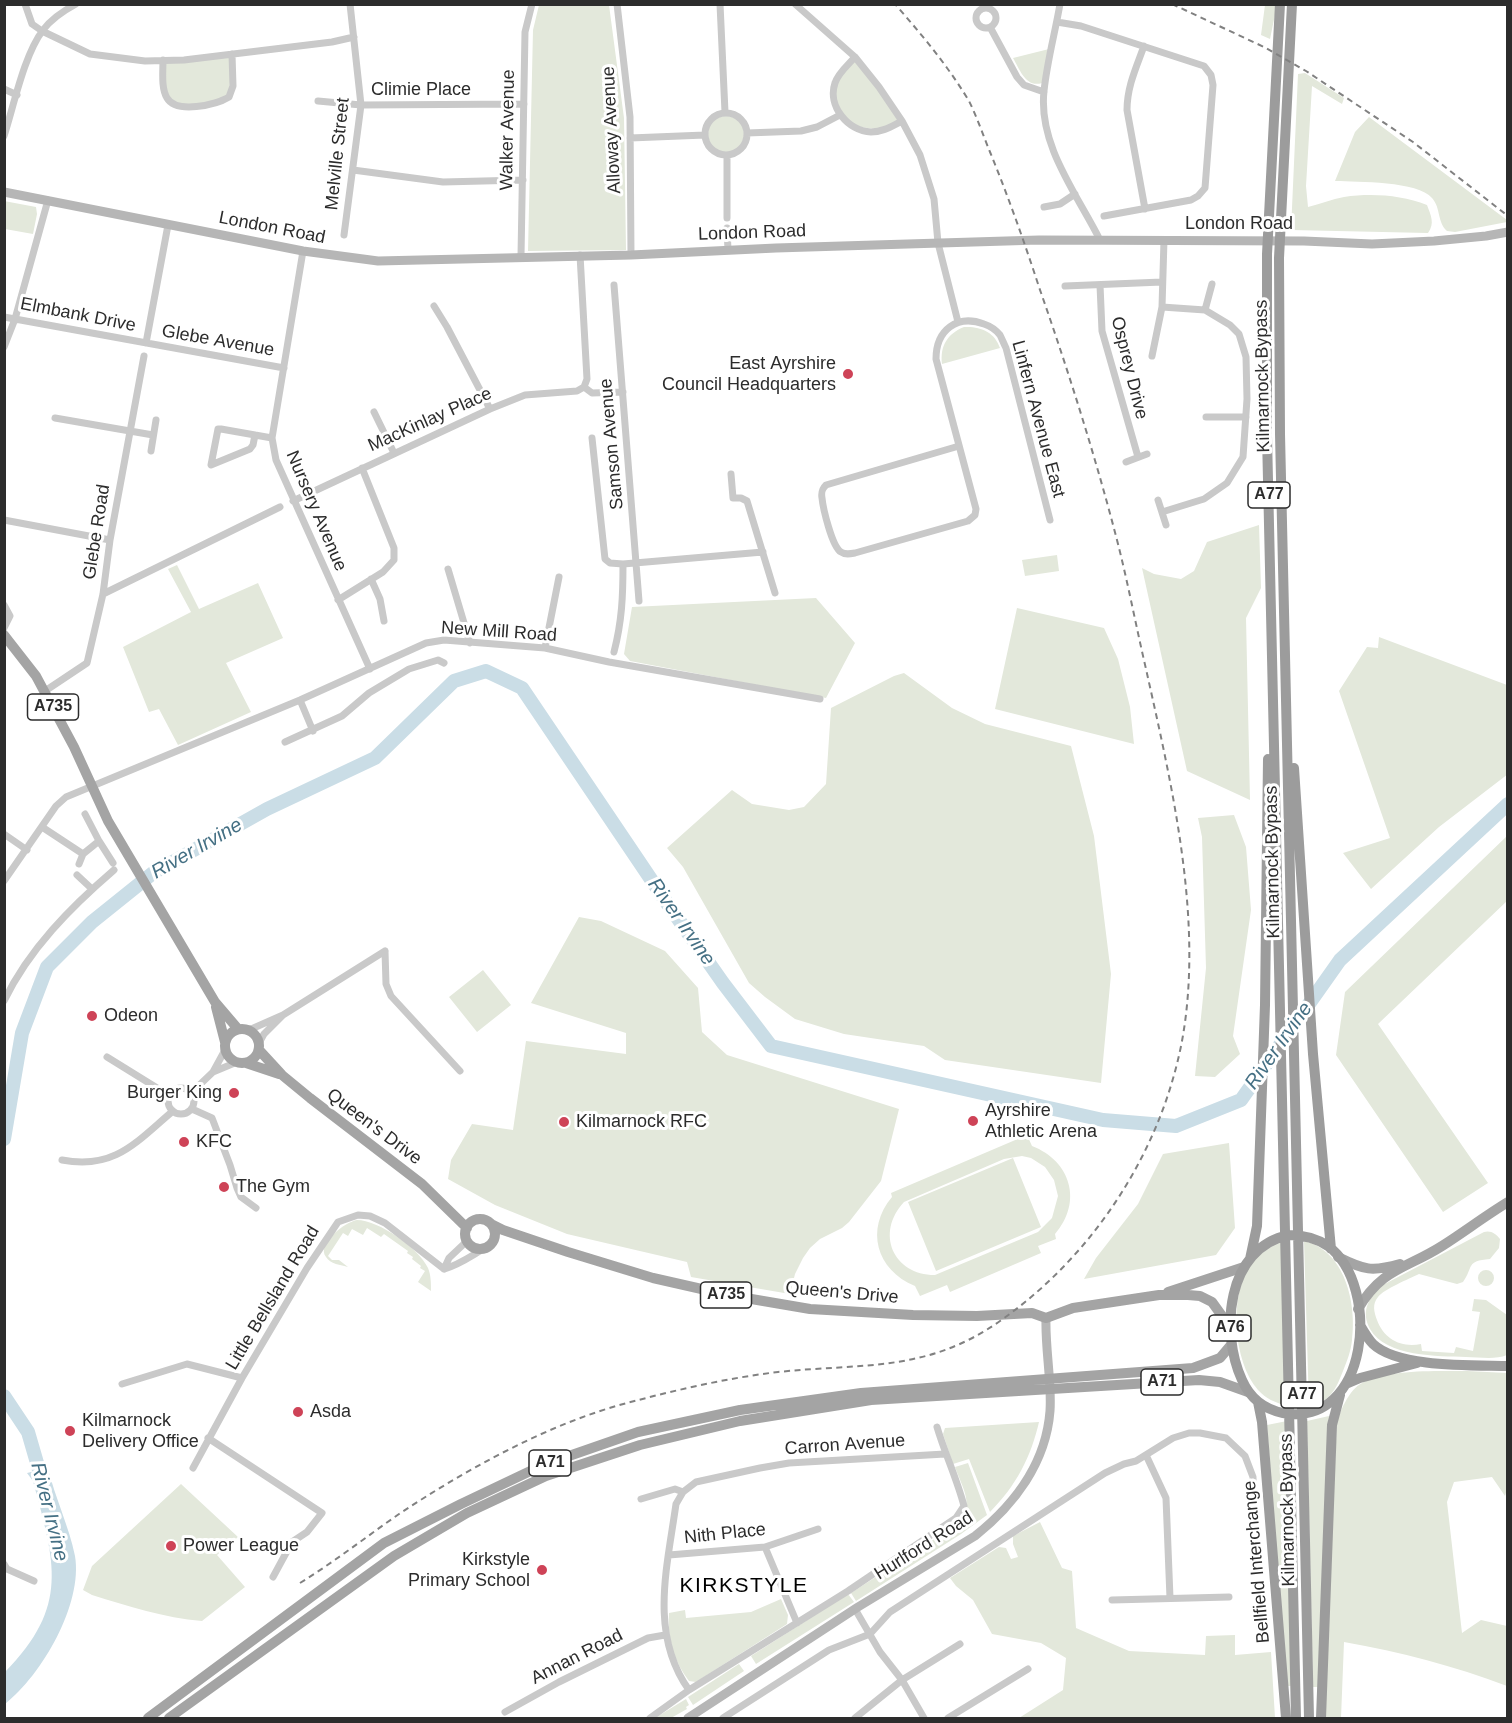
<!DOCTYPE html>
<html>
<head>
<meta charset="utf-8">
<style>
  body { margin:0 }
  #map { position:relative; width:1512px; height:1723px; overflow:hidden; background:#fff; font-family:Helvetica,sans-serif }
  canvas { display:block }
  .frame { position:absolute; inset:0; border:6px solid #2c2c2c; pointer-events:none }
</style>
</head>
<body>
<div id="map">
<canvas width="1512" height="1723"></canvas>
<div class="frame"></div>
</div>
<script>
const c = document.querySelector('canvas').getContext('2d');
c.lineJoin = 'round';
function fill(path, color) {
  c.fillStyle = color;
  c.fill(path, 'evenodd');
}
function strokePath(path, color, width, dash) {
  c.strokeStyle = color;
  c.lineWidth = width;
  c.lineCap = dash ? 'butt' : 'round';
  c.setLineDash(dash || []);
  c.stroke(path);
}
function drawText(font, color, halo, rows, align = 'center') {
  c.font = font + ' Helvetica,sans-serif';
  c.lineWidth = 6;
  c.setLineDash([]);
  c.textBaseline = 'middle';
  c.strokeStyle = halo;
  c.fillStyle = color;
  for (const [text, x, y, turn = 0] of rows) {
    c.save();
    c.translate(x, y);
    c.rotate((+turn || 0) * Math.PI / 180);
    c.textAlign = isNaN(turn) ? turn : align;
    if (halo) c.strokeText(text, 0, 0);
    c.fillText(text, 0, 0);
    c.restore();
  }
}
const green = new Path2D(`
  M539,5H609L624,118L626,250L528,251L533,30Z
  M1265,5H1277L1270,39L1261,35Z
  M1049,49L1042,83C1026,88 1020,70 1013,58Z
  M232,54L229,97L184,107L167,99L163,60Z
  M855,57L902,121L883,130L852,126L836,106L835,82Z
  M1305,73L1344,98L1342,104L1312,86L1306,186L1308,207C1320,204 1332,199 1344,197C1372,193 1401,195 1427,205C1431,216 1435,223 1428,233L1291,230L1298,74Z
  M708 134a18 18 0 1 1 36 0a18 18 0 1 1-36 0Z
  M1369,117L1507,220V222L1455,232L1447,231C1437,222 1441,208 1432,198C1418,181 1358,182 1335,181L1355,132Z
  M4,201L36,207L37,214L33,234L5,229Z
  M964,327C980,326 995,332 1000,348L942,364C940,346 947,334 964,327Z
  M1259,525L1261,588L1246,618L1250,800L1187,771L1142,568L1154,574L1181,579L1194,571L1207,542Z
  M1057,555L1059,571L1025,576L1022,560Z
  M177,565L199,609L258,583L283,638L226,663L251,712L178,745L159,709L149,712L123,647L191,612L168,569Z
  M816,598L855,643L826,698L630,661L624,654L632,607Z
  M1017,608L1104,628L1118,659L1130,707L1134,744L995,709Z
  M1379,637L1507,685L1508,774L1439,827L1371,889L1343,853L1390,838L1339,691L1367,647L1378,648Z
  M904,673L952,708L985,724L1071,746L1094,836L1111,974L1101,1083L945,1060L924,1046L844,1034L795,1019L765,997L749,983L683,867L667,848L732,790L752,804L789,810L804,807L826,784L831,708L894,676Z
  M1234,815L1246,847L1251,910L1233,1036L1240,1054L1215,1077L1195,1076L1206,968L1202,837L1198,818Z
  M1507,836V901L1378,1024L1488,1183L1443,1212L1336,1055L1345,992Z
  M579,917L601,921L665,951L698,988L702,1032L727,1055L899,1109L881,1181L849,1222L842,1228L820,1239L810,1248L803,1258L795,1274L790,1294L691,1277L687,1262L567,1234L495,1205L448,1179L451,1160L472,1124L513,1130L526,1041L626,1054V1033L531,1003Z
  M483,970L511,1005L477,1032L449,997Z
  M1027,1135L1032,1146C1071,1161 1083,1202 1055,1234L1056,1239L1038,1246L1041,1253L950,1292L947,1285L920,1296L915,1286C876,1270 865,1229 892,1197L891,1193ZM1022,1156L1031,1158L1045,1167L1054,1180L1058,1196L1052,1218L1038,1232L935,1275C893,1275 875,1233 904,1202L1004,1159Z
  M1229,1143L1235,1228L1216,1255L1084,1279L1096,1258L1138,1204L1163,1154Z
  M1013,1158L1041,1227L936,1271L908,1202Z
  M357,1220C378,1220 419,1248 428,1268C431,1275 431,1283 431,1291L418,1282L425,1271L420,1268L421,1266L412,1259L413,1257L407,1253L408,1251L384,1234L381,1237L367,1228L363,1235L352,1229L348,1236L343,1233L328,1256L332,1260H339L348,1267C341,1265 330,1264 326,1257C316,1244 345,1222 357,1220Z
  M1484,1232C1491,1230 1496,1234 1500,1239L1499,1248L1490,1259C1465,1261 1474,1267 1463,1282L1457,1284L1419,1274C1409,1279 1384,1289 1378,1297C1372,1304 1374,1312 1377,1320C1384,1339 1401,1348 1421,1344L1422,1351L1454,1353L1456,1347L1473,1351L1480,1312L1472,1311L1474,1299L1486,1300L1507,1315V1355C1495,1360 1479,1357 1466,1357C1438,1356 1386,1357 1370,1329C1361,1312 1368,1300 1379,1287Z
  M1304,1241C1345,1250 1357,1304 1352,1340C1351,1351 1347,1361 1343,1371C1339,1381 1335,1392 1326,1399C1322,1402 1314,1404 1309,1406Z
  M1281,1242L1286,1406C1275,1402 1266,1399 1258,1390C1233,1362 1228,1293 1252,1263C1260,1253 1270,1247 1281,1242Z
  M1478 1278a8 8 0 1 1 16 0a8 8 0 1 1-16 0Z
  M1467,1371L1507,1373L1508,1486L1505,1496L1492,1477L1454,1482L1447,1502L1462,1633L1481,1620L1507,1626V1686C1454,1666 1401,1652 1344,1642L1341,1718H1323L1337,1421C1342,1408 1349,1390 1362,1383C1385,1369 1440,1371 1467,1371Z
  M1329,1416L1318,1687H1313L1307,1421Z
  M1287,1421L1291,1686H1287L1267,1425Z
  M1039,1422C1031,1457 1016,1486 990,1512L969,1459L953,1464L943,1434L945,1428Z
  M968,1463L987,1515L961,1534L856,1601L851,1593L959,1523C975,1505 962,1487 955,1467Z
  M181,1484L238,1537L217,1555L245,1587L202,1621C164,1618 128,1606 92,1595L83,1590L92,1566Z
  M1040,1522L1062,1568L1072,1571L1076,1628L1129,1651L1205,1655L1206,1636L1235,1635V1655L1271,1652L1275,1718H1019L1063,1690L1066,1658L1041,1643L992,1634L973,1600L956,1586L950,1578L999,1547L1006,1548L1011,1559L1018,1557L1013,1544V1536Z
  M848,1594L854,1602L756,1664L751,1656Z
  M781,1599L788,1615L787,1624L696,1682L689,1681C674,1662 667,1637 669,1613L685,1610L686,1618L751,1612Z
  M739,1664L744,1671L693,1705L688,1697Z
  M686,1699L689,1705L686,1707L687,1709L671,1718H655Z`);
const water = new Path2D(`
  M48,1468C55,1498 69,1526 75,1556C83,1604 42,1675 5,1704V1672C70,1606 55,1563 33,1481L27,1473Z`);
const river = new Path2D(`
  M4,1139L22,1033L47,967L92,922L153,873L267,809L375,758L454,681L486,671L522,688L667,903L723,983L771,1046L1103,1120L1176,1126L1241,1100L1340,960L1508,804
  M4,1396L28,1432L44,1487`);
const minor = new Path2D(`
  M25,4L32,24L42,31L90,54L145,61L184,60L332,42L354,37
  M617,4L630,117L631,255
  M720,4L725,112
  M795,4L855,57L879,87L902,121L920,155L934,199L938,243L958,322
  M1060,4C1055,33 1047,62 1044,91C1038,145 1077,194 1100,240
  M976 18a10 10 0 1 1 20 0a10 10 0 1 1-20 0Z
  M1057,22L1081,26L1204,66L1211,75L1213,85L1205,188L1198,196L1191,200L1104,216
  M990,27L1017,77L1024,85L1044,92
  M1144,46C1136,68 1127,87 1127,110L1145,209
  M855,57C848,65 838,73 835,83C827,106 848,131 871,132C883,132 892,126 902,121
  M163,60C163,72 161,88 167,98C176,114 216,105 229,97L233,86L232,54
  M4,89L17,95
  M318,101L361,105L524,104
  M705 134a21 21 0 1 1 42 0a21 21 0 1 1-42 0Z
  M747,133L801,131L817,127L840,115
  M4,136C14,105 24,55 43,30C52,18 63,11 76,4
  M630,138L705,135
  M727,155V218
  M353,170L443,182L523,180
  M1044,207L1060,204L1075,194
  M727,228L728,250
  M344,235L361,105L350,4
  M303,251L272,438L276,460L370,669
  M580,255L587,379L584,387
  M521,256L525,32L532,4
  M614,285L639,601
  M1100,285L1102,331L1138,457
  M1065,286L1162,282
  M434,306L447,327L490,409
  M1205,310L1212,284
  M4,317L284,368
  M146,343L168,225
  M4,347L15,319L48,200
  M1152,356L1162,307L1164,240
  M584,387L592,393L623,392
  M374,412L394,453
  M1206,417H1246
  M55,418L153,435
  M255,435L253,445L250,449L211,465L218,429H221L272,438
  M592,438L605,559L610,563L623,564L763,552
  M959,446L826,485C822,489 821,492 822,498C823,508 832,547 841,552C845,555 850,554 855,553L968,521L975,515L976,509L936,359C936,330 957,314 984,324C990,326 996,330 1000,335C1002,339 1004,344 1006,348L1050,520
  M151,451L156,420
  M1126,462L1147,454
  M731,474L733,498H741L747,501L775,593
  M1158,500L1166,525
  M293,501L490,409L525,395L577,391L584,387
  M1162,512L1204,499L1227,483L1243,457L1247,399L1246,357L1239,334L1230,325L1205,310L1162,307
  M4,520L110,540
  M448,569L470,643
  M371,579L380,599L384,621
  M103,594L280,507
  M338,600L383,572L394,560V548L362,468
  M4,605L10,616L4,628
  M545,648L559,577
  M614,652C622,621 623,596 623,564
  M45,691L87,663L103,594L110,540L144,356
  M300,700L313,731
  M285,742L342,716L369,693L409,669L438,660L444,663
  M85,814L99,841L113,863
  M42,827L83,854L99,841
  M4,834L27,850
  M79,864L83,854
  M77,875L92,889
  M4,881L56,806L66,797L300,700L426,643L444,640L545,648L609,662L820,699
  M385,951L386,984L391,996L460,1071
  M4,1001C29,949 71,907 114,870
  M283,1015L385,951
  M249,1030L283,1015L264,1034L259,1043
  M107,1057L170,1096
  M213,1072L237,1062
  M168 1101a13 13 0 1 1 26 0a13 13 0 1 1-26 0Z
  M191,1093L213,1072L225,1050
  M192,1109L212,1118L230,1165L237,1188L241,1197L256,1208
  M62,1160C115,1170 136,1142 173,1111
  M444,1269C459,1265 471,1256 485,1248
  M444,1269L449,1258L467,1241
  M122,1384L187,1364L242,1378
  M208,1438L322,1513L307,1532L292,1542L273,1577
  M1146,1455L1166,1498L1170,1598
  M193,1468L242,1378L307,1268L338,1222L358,1215L370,1216L385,1223L444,1269
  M641,1499L675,1489L683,1492
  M765,1547L797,1623
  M669,1555L765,1547L818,1529
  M4,1564L7,1569L34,1581
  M1112,1600L1229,1597
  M855,1609L880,1652L902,1680L924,1718
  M689,1690C649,1634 667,1568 676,1504L683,1492L696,1482L760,1468L789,1463L945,1454
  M505,1712L559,1682L648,1638L665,1635
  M650,1718L689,1690L848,1591L956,1518L964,1506C957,1479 945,1454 937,1427
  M723,1718L829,1650L870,1634L890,1612L1105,1473L1124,1464L1136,1461L1173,1438L1189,1433H1200L1226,1438L1245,1456L1253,1477L1255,1561
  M855,1718L902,1680L960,1644
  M948,1718L1028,1669`);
const secondary = new Path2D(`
  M4,192L303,251L378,261L631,255L776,248L1039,240L1304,241L1372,244L1434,241L1486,236L1508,232
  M688,1718L858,1607L975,1536C1014,1505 1046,1463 1050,1411C1052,1382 1045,1349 1046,1318`);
const primary = new Path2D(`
  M4,635L36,676L74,747L108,821L215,1002L238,1029
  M216,1007L225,1042
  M225 1046a17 17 0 1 1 34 0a17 17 0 1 1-34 0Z
  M259,1050L282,1075L310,1098L422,1184L467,1228
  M246,1063L279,1074
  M465 1234a15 15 0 1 1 30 0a15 15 0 1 1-30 0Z
  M491,1224L503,1230L568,1252L653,1278L728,1295L810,1309L913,1315L977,1316L1032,1313L1046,1318L1073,1308L1159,1295H1188L1200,1296L1212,1302L1230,1327
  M1338,1257C1364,1270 1372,1272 1400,1264
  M1168,1292L1244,1267
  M1358,1309C1382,1268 1406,1269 1442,1246C1464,1232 1485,1216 1508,1202
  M148,1718L384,1543L461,1504L543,1465L638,1432L740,1410L861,1393L1193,1368L1220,1358L1231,1345
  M169,1718L394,1556L467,1513L546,1476L640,1445L740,1421L871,1400L1199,1380L1220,1382L1248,1392`);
const trunk = new Path2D(`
  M1280,4L1267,254V436L1296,1718
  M1292,4L1279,258L1280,434L1309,1718
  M1294,768L1313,1054L1331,1249
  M1289,1235C1302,1235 1316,1238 1328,1246C1382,1286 1369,1428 1283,1413C1263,1409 1250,1398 1242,1380C1220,1332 1226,1248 1289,1235Z
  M1250,1259L1257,1226L1265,1005L1268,759
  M1360,1325C1364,1332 1368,1339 1373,1344C1398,1368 1474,1365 1508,1366
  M1346,1384L1360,1378L1417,1363
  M1258,1402L1262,1422L1286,1718
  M1321,1718L1332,1425L1340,1395`);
const rail = new Path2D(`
  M1172,4L1264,47L1306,71L1413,142L1508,216
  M300,1583C334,1562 366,1537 399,1514C467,1469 548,1424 627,1403C676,1390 727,1378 778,1372C862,1363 926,1373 1000,1321C1093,1256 1161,1152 1182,1041C1204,921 1172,786 1146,669C1136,626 1128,583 1117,540C1095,455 1068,370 1039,287C1024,241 1008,196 990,152C983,135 977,117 969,101C948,66 922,35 895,4`);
const markers = [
  [848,374,6,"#ce4357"],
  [92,1016,6,"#ce4357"],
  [234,1093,6,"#ce4357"],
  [973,1121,6,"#ce4357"],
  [564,1122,6,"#ce4357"],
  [184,1142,6,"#ce4357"],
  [224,1187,6,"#ce4357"],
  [298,1412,6,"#ce4357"],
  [70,1431,6,"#ce4357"],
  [171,1546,6,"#ce4357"],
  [542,1570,6,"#ce4357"]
];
const shields = [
  [1269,495,42],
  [53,707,51],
  [726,1295,51],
  [1230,1328,42],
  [1162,1382,42],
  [1302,1395,42],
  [550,1463,42]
];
const shieldNames = [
  ["A77",1269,495],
  ["A735",53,707],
  ["A735",726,1295],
  ["A76",1230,1328],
  ["A71",1162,1382],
  ["A77",1302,1395],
  ["A71",550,1463]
];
const streetNames = [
  ["Climie Place",421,90],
  ["Walker Avenue",508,130,-89],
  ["Alloway Avenue",612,130,-93],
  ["Melville Street",338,154,-84],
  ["London Road",1239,224],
  ["London Road",272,228,11],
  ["London Road",752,233,-2],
  ["Elmbank Drive",78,315,11],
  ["Glebe Avenue",218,341,10],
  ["Osprey Drive",1129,368,76],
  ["Kilmarnock Bypass",1263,376,-91],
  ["Linfern Avenue East",1038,419,75],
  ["MacKinlay Place",430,420,-24],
  ["Samson Avenue",612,444,-95],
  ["Nursery Avenue",316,511,67],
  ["Glebe Road",97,532,-81],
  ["New Mill Road",499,632,4],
  ["Kilmarnock Bypass",1273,862,-91],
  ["Queen's Drive",374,1127,37],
  ["Queen's Drive",842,1293,5],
  ["Little Bellsland Road",273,1298,-59],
  ["Carron Avenue",845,1445,-4],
  ["Kilmarnock Bypass",1288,1510,-91],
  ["Nith Place",725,1534,-6],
  ["Hurlford Road",924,1546,-32],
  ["Bellfield Interchange",1257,1562,-95],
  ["Annan Road",577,1657,-27]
];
const poiNames = [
  ["East Ayrshire",836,364,"right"],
  ["Council Headquarters",836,385,"right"],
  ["Odeon",104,1016],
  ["Burger King",222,1093,"right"],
  ["Ayrshire",985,1111],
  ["Athletic Arena",985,1132],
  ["Kilmarnock RFC",576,1122],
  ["KFC",196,1142],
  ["The Gym",236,1187],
  ["Asda",310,1412],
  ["Kilmarnock",82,1421],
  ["Delivery Office",82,1442],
  ["Power League",183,1546],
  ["Kirkstyle",530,1560,"right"],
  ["Primary School",530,1581,"right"]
];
const waterNames = [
  ["River Irvine",197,849,-30],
  ["River Irvine",681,922,55],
  ["River Irvine",1279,1046,-55],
  ["River Irvine",49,1512,76]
];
const quarterNames = [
  ["KIRKSTYLE",744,1586]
];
fill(green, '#e3e8db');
fill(water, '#cadde6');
strokePath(river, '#cadde6', 14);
strokePath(minor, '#c9c9c9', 7);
strokePath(secondary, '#b6b6b6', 9);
strokePath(primary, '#a4a4a4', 10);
strokePath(trunk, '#9c9c9c', 10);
strokePath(rail, '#818181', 2, [6, 4.5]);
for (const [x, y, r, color] of markers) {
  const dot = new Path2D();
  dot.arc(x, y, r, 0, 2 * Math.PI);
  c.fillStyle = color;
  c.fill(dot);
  strokePath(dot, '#fff', 2);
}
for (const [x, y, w] of shields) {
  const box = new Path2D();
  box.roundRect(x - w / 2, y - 13, w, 26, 4.5);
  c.fillStyle = '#fff';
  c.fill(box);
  strokePath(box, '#2c2c2c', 1.5);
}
drawText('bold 16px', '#2c2c2c', null, shieldNames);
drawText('18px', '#2c2c2c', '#fff', streetNames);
drawText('18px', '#2c2c2c', '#fff', poiNames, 'left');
drawText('italic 20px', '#457084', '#fff', waterNames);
c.letterSpacing = '1.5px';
drawText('21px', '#000', '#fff', quarterNames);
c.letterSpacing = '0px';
</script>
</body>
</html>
